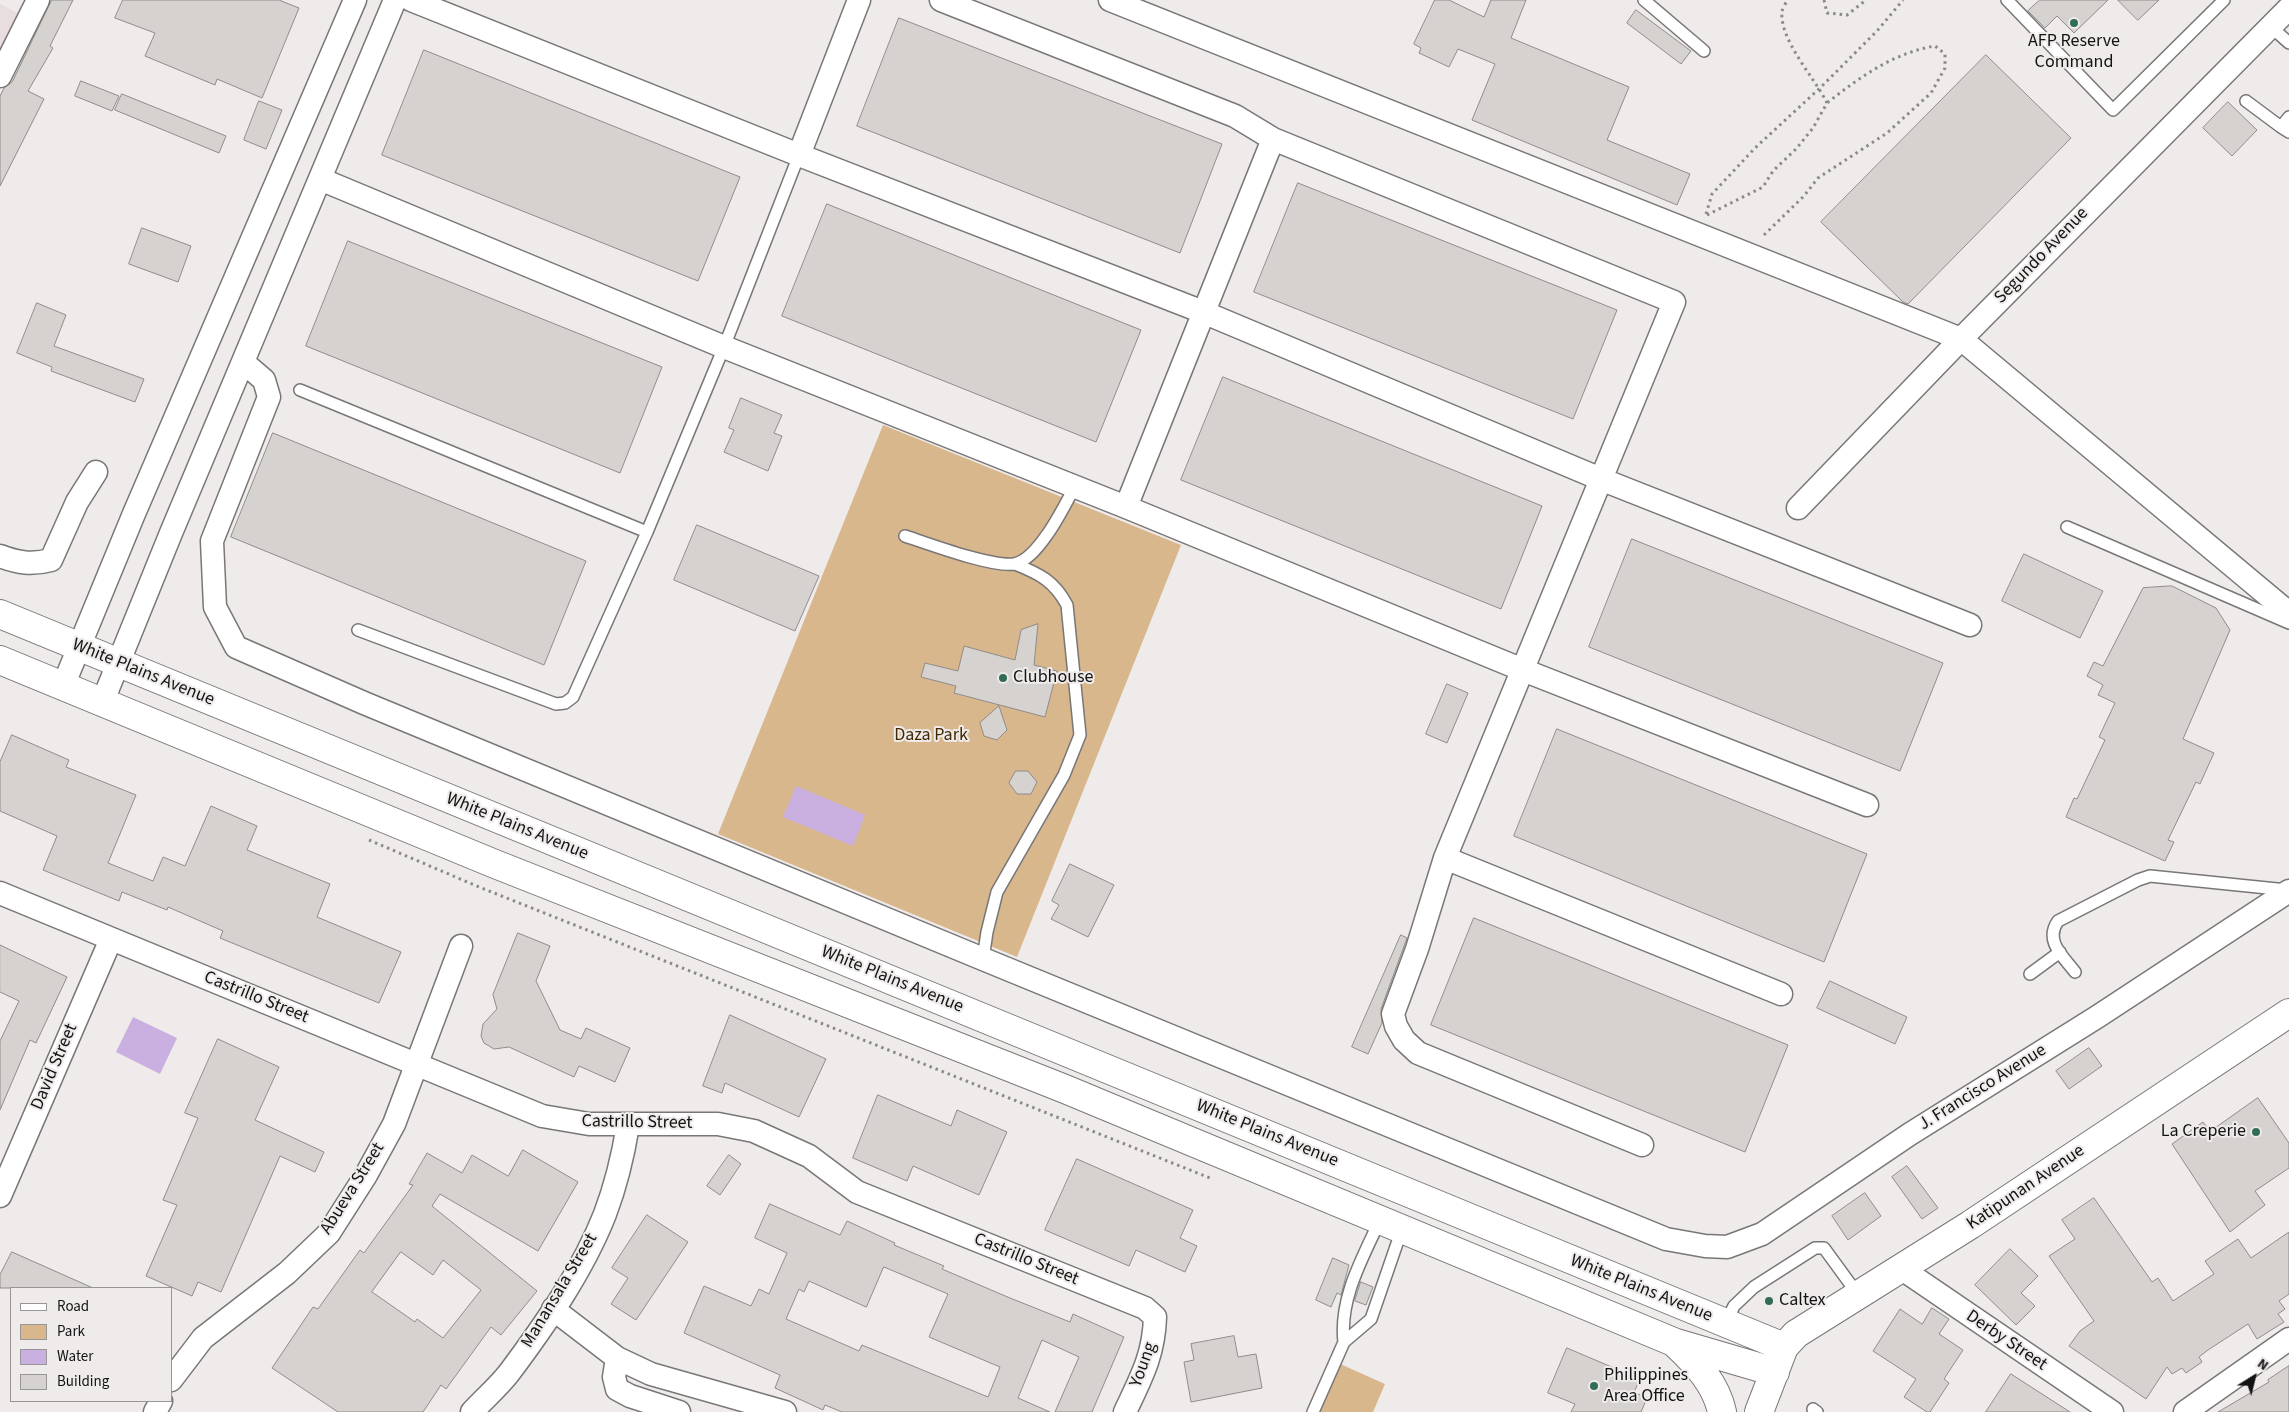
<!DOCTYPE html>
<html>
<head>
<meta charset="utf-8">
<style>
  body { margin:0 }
  #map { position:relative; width:2289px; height:1412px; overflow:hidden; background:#efebeb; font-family:"Source Sans 3",sans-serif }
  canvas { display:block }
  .legend { position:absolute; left:10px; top:1287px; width:162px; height:115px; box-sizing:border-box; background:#efebeb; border:1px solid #979595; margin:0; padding:6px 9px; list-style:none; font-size:15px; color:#141313 }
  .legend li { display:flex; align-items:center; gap:10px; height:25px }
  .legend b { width:25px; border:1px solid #979595 }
  .north { position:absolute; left:2229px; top:1352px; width:50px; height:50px; -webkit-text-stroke:4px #efebeb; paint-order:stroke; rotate:36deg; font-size:14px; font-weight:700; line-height:20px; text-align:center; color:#141313 }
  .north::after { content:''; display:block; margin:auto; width:18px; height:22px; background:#141313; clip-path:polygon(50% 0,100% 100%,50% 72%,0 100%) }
</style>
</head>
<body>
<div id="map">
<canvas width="2289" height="1412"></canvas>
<ul class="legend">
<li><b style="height:6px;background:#fff"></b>Road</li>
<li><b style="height:14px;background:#d9b78d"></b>Park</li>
<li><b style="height:14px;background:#c9b0e0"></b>Water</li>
<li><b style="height:14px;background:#d5d2d0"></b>Building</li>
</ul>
<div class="north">N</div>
</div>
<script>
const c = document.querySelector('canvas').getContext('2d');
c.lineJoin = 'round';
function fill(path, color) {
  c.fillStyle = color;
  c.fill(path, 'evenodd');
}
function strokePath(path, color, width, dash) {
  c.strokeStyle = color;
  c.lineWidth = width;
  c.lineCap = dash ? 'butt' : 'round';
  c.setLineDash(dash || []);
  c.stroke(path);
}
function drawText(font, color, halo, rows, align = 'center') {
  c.font = font + ' "Source Sans 3",sans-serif';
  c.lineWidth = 4;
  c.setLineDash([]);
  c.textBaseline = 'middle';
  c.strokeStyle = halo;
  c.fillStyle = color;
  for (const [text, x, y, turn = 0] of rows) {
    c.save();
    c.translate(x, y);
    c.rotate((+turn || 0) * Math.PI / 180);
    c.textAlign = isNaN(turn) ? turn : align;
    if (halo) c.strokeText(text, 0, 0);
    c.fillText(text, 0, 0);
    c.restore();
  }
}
const built = new Path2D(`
  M0,4L18,13L0,52Z`);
const green = new Path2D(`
  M883,425L1181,545L1017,957L718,834Z
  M1338,1363L1385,1384L1373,1412H1317Z`);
const water = new Path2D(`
  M796,786L865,815L853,846L783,817Z
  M133,1017L177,1038L160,1074L116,1052Z`);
const building = new Path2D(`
  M52,0H73L50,46L53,48L28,91L44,99L0,186V96L4,88L12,82Z
  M123,0H279L299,8L262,98L217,79L215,85L145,56L155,33L115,18Z
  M1435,0H1449L1484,17L1491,0H1526L1511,38L1629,87L1607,140L1690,174L1677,205L1472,120L1495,64L1458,49L1449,67L1419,53L1421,48L1414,44Z
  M2040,0H2108L2074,33L2057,16L2045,28L2028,11Z
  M2118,0H2159L2138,20Z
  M1636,10L1691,51L1681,64L1627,23Z
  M899,18L1222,144L1180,253L857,126Z
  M424,50L740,177L698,281L382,155Z
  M1986,55L2071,138L1908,304L1903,302L1821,222Z
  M81,81L119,96L112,111L75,96Z
  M122,94L226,136L219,153L115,110Z
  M259,101L282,110L266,149L244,140Z
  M2228,102L2257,130L2232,156L2203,128Z
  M1298,183L1617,310L1573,419L1254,292Z
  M827,204L1141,330L1096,442L782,316Z
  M142,228L191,246L178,282L129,264Z
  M348,241L662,367L620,473L306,346Z
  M37,303L66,315L54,346L144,379L135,402L51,371L52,367L17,353Z
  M1223,377L1542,506L1501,609L1181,480Z
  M741,398L782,415L774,433L782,436L768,471L724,452L734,430L729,428Z
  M273,433L586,561L544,665L231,537Z
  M697,525L819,576L795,631L674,580Z
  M1632,539L1943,663L1900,771L1589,647Z
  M2024,554L2103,591L2080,638L2002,601Z
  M2172,586L2216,608L2230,630L2183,739L2214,753L2200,784L2196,782L2168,840L2174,842L2165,861L2066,817L2074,798L2077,799L2105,740L2099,737L2115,703L2098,695L2103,685L2087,676L2094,662L2103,666L2143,588Z
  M1038,624L1034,665L1057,671L1045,717L954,693L956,686L921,677L925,663L958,671L964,646L1015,660L1021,630Z
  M1447,684L1468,693L1447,743L1426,734Z
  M999,706L1007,730L997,740L984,736L980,723Z
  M1557,729L1867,854L1824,962L1514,836Z
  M12,735L69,760L66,767L136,795L108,863L153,881L163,857L185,866L211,806L257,826L247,850L330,884L317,917L401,952L379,1003L220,938L223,931L168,907L167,910L122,892L119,901L43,870L57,836L0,811V762Z
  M1016,771H1028L1037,782L1031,794H1017L1009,783Z
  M1070,864L1114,885L1088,937L1051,919L1059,905L1052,901Z
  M1474,918L1788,1045L1745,1152L1431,1025Z
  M518,933L550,946L536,981L560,1030L581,1039L586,1028L630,1048L615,1082L579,1066L574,1077L509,1047L494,1049L484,1043L481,1036L483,1024L497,1009L493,995Z
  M1401,935L1407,938L1381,1009L1382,1023L1368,1054L1352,1047Z
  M0,945L67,977L36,1043L30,1040L0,1110V1041L19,1001L0,992Z
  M1830,981L1907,1017L1895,1044L1817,1008Z
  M730,1015L826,1059L799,1117L725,1083L722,1093L703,1086Z
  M218,1039L279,1067L255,1120L324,1152L315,1172L280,1156L221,1292L198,1282L192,1296L146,1276L177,1205L163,1200L198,1118L185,1113Z
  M2089,1048L2102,1066L2069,1089L2056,1071Z
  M878,1095L951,1126L957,1110L1007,1132L979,1195L913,1166L907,1181L853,1158Z
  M2258,1098L2289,1143V1168L2255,1191L2265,1205L2230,1232L2172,1144L2203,1122L2210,1131Z
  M523,1150L578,1182L538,1251L440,1194L432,1206L537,1291L501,1335L491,1327L446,1389L441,1385L423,1412H338L272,1368L313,1307L318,1309L360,1250L364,1253L413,1185L409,1184L427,1153L462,1173L472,1155L508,1176ZM401,1252L433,1275L443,1260L481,1290L443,1338L417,1319L415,1322L372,1292Z
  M729,1155L741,1164L720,1195L707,1186Z
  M1077,1159L1193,1210L1180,1238L1197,1246L1185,1272L1136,1250L1129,1266L1045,1230Z
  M1907,1166L1938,1208L1922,1219L1892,1177Z
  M1865,1193L1881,1216L1848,1240L1832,1216Z
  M2094,1198L2152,1282L2158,1278L2173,1301L2214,1274L2205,1261L2238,1239L2251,1258L2289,1232V1294L2279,1301L2285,1309L2278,1314L2284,1322L2257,1339L2248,1324L2208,1350L2199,1357L2202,1362L2186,1373L2182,1368L2172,1374L2167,1367L2146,1399L2069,1346L2080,1331L2094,1321L2049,1256L2075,1239L2062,1220Z
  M770,1204L840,1235L847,1221L895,1243L894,1245L944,1266L942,1269L1010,1298L1070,1322L1073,1314L1124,1337L1092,1412H1055L1079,1357L1042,1340L1018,1398L1050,1412H842L825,1405L823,1410L775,1388L780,1375L684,1333L704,1286L751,1306L759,1289L769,1294L787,1253L755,1238ZM884,1267L948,1294L929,1337L1000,1367L988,1397L862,1345L859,1351L786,1319L799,1289L804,1292L809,1281L866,1307Z
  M647,1215L688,1242L636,1320L611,1304L628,1278L612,1268Z
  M2010,1249L2038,1276L2021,1293L2035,1306L2016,1325L1975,1285Z
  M12,1252L93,1288H0V1275Z
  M1333,1258L1349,1265L1341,1295L1337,1293L1331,1307L1316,1300Z
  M1361,1282L1373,1287L1366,1305L1355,1301Z
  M1932,1308L1949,1319L1939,1334L1963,1350L1944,1379L1949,1383L1930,1412H1927L1904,1397L1916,1379L1873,1351L1900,1309L1922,1324Z
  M1234,1336L1238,1357L1256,1354L1262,1388L1191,1402L1184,1362L1194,1360L1191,1344Z
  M1567,1348L1640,1379L1634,1392L1647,1398L1641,1412H1571L1575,1404L1548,1393Z
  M2289,1366V1412H2218L2269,1382L2268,1380Z
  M2011,1374L2070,1412H1986Z`);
const path = new Path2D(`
  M1824,0L1827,13L1847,15L1866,0
  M1706,214L1712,194L1755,148L1820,88L1877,31L1903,0
  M1707,215L1763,187L1773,171L1796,149L1813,128L1827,103C1815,78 1779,40 1782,11C1783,8 1786,3 1787,0
  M1764,235L1804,196L1818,178L1887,133L1931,93L1945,68V54L1935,46C1893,53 1860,77 1827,103
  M369,840L479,887L1210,1178`);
const lane = new Path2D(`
  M1644,0L1704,51
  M2007,0L2113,110L2224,0
  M2270,26L2289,43
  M2246,101L2281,127
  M2289,117L2281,127L2289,132
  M300,390L647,532
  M2067,527L2289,623
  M905,536C929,544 991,567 1014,564C1038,560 1064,507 1075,486
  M358,630L556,704L565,703L573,697L647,532L724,347L799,155
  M983,959L987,932L997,892L1064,775L1080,735L1067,605C1054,581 1040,574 1015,564
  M2075,972C2063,956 2044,941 2058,921L2138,880L2150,876L2287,890
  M2030,974L2060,952
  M1725,1324L1734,1306L1754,1287L1815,1248H1824L1859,1296
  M1344,1342C1339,1299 1362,1259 1380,1220
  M1813,1409L1817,1412
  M1313,1412L1344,1342L1371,1319L1402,1229`);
const street = new Path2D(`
  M411,0L799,155L1203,312L1603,480L1970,625
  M941,0L1235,116L1273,139L1674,302L1445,858
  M1110,0L1961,339L2289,613
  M0,76L38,0
  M799,155L859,0
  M320,179L724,347L1126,507L1523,670L1867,805
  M243,362L264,380L269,397L212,541L215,607L236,647L364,703L983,959L1666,1239L1705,1246L1727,1247L1762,1234L1910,1134L2097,1017L2289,891
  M1126,507L1273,139
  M1798,508L1961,339L2289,8
  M0,556C18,563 32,565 51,560L77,502L96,472
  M63,686L133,516L355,0
  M102,703L171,533L395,0
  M0,893L542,1116L589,1124H718L754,1131L809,1156L857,1192L1145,1308L1155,1317C1154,1355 1141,1378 1125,1412
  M1642,1145L1418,1053L1404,1040L1396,1026L1393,1014L1417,949L1445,858L1781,994
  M0,1196L111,939
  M1902,1269L2112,1412
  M553,1309L617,1358L651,1374L785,1412
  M617,1358L614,1377L617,1389L630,1396L679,1412
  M171,1380L203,1338L287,1273L329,1233L366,1175L394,1124L461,946
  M155,1412L161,1401
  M472,1412C484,1399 498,1387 509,1373C545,1325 583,1270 605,1214C616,1185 623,1156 628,1125
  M2185,1412L2289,1339`);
const secondary = new Path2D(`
  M0,614L1784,1347
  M0,660L495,864L1065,1089L1676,1343L1775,1372
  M1677,1345C1697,1364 1716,1384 1722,1412
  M1759,1412L1784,1347L1796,1334L1970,1225L2289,1013`);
const markers = [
  [2074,23,5,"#316c55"],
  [1003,678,5,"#316c55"],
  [2256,1132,5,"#316c55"],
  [1769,1301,5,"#316c55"],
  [1594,1386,5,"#316c55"]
];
const poiNames = [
  ["AFP Reserve",2074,42,"center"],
  ["Command",2074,63,"center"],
  ["Clubhouse",1013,678],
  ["La Creperie",2246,1132,"right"],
  ["Caltex",1779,1301],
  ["Philippines",1604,1376],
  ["Area Office",1604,1397]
];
const streetNames = [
  ["Segundo Avenue",2042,256,-46],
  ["White Plains Avenue",143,673,22],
  ["White Plains Avenue",517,827,22],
  ["White Plains Avenue",892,980,22],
  ["Castrillo Street",256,998,22],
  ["David Street",55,1067,-67],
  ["J. Francisco Avenue",1983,1088,-32],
  ["Castrillo Street",637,1123,1],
  ["White Plains Avenue",1267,1134,22],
  ["Katipunan Avenue",2026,1188,-34],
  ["Abueva Street",353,1189,-58],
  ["Castrillo Street",1026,1260,22],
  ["White Plains Avenue",1641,1289,22],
  ["Manansala Street",560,1291,-59],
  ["Derby Street",2006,1341,34],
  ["Young",1144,1365,-70]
];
const parkNames = [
  ["Daza Park",931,736]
];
fill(built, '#eadddf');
fill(green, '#d9b78d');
fill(water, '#c9b0e0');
fill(building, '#d5d2d0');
strokePath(building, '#8f8c8b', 1);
strokePath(lane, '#797676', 14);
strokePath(street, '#797676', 25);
strokePath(secondary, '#797676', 30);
strokePath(path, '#8b8989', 3, [2.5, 4]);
strokePath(lane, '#fff', 11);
strokePath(street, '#fff', 22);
strokePath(secondary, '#fff', 28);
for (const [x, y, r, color] of markers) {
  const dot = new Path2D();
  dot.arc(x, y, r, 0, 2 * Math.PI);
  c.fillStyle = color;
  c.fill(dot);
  strokePath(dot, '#efebeb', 2);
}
drawText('18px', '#141313', '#efebeb', poiNames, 'left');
drawText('18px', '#141313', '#efebeb', streetNames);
drawText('18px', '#402803', '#efebeb', parkNames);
</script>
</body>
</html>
